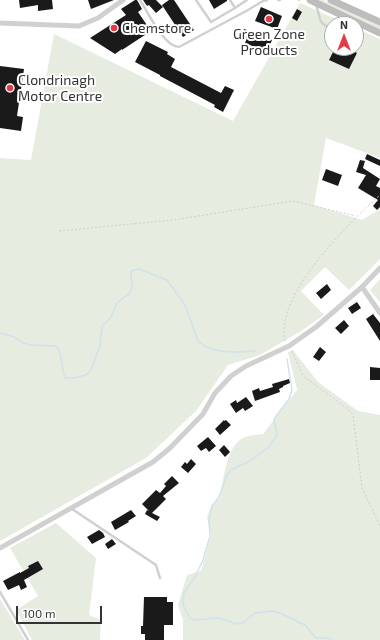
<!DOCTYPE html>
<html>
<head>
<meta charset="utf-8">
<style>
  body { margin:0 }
  #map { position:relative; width:380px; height:640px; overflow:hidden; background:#fff; font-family:"Exo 2",sans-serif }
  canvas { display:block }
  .north { position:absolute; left:324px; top:16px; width:40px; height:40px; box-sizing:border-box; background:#fff; border:1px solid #adadad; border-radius:50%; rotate:0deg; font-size:11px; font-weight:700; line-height:16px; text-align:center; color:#333 }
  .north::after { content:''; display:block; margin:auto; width:14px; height:18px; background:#e63946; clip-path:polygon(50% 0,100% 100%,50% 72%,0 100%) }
  .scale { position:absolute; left:16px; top:606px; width:86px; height:18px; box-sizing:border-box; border:2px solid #333; border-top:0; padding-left:5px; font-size:12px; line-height:14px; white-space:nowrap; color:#333; -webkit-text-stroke:3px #fff; paint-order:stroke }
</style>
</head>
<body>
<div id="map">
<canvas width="380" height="640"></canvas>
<div class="north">N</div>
<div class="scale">100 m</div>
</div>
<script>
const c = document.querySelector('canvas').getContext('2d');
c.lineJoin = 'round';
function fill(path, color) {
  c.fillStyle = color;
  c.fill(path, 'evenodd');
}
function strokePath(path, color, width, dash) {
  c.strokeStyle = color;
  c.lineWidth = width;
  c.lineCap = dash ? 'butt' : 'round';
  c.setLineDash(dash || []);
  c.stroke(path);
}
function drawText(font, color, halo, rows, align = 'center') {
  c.font = font + ' "Exo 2",sans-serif';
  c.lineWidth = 4;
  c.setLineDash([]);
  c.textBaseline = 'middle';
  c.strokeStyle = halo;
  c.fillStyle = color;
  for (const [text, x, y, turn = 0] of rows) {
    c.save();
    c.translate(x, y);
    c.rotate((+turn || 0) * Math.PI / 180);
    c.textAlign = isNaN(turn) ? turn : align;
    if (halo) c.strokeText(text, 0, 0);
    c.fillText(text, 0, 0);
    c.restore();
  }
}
const green = new Path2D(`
  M318,0H323L380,26V29Z
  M300,3L347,24H332V48H356V28L380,39V158L326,138L314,205L362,220L380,209V259L349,290L325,267L301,291L324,315L298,333L260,355L228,365L196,411L146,458L0,541V158L31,160L54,34L233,121Z
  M380,279V302L370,290Z
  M293,350L318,382L358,411L380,415V640H183V620L178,605L187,575L201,571L211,536L207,517L212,504L220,498C223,482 226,449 241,439C247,435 257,435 263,434L297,390L288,352Z
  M56,523L96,558L89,615L101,620L100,640H32L16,610L38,596L10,548Z
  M0,599L25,640H0Z`);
const stream = new Path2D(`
  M0,333L14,337L23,343L31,345L56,346C63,353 61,369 65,378H73L86,375L91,370L100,346L102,326L111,317L117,303L129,294L132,288L131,271L139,269L167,280L185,305L198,341C212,355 238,352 256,351
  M287,359L292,390L289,399L274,419L277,435L269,447L250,461L231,470L226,477L219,497L212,506L209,520L210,536L203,560L195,577L184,593L183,605L190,618L195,620L219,618L237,624L243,623L255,613L274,611L284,615L305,625L316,638H329L331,640`);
const building = new Path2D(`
  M19,0H52L53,9L38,11V5L20,8Z
  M88,0H114L91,9Z
  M135,0H137L142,9L138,12L151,31L122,50V49L115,54L90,38L126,15L121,9Z
  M143,0H156L163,7L156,13L149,5L147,6Z
  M169,0H174L194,30L183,37L162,5Z
  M209,0H227V1L214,9Z
  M261,7L282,16L277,29L255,21Z
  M297,9L302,12L297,21L292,18Z
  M244,29L272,40L267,52L245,43L247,38L242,36Z
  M146,41L168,52L167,54L175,59L171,67L221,93L225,86L234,90L223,112L214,107L215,105L160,76V75L135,62Z
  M335,48H347L357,53L349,69L329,60Z
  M0,66L24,69L17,116L23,117L21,131L0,128Z
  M367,154L380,160V166L365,159Z
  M360,160L365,161L363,168L380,179L376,186L380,188V207L377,210L373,206L378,200L358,188L366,175L356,172Z
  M326,169L342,175L338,186L322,180Z
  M327,284L331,290L321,299L316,293Z
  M357,302L361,308L352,314L348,308Z
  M373,314L380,323V341L366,319Z
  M344,320L349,326L341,334L335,328Z
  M320,347L326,352L319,361L313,357Z
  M370,367L380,368V380H370Z
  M289,379L290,383L283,386V387L279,389L280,392L255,401L252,391L259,388L260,391L273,387L272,384Z
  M246,397L253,406L245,411L243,408L236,413L230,404L236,400L237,403Z
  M224,420V421L226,420L231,425L220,435L215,429Z
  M208,437L216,446L209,452L206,448L201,451L197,446Z
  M224,445L230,452L225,457L219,450Z
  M191,459L196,464L188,473L181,467L185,462L187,464Z
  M172,476L179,483L163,496L166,499L152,513L160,517L157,521L145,514L147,510L149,511L142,504L156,490L160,493L166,486L164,484Z
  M131,510L136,516L128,521L129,522L115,530L111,522Z
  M99,530L103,533L105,537L92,544L87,537Z
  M112,539L116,544L108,549L105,544Z
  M38,561L43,569L24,580L27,587L21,590L19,585L8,590L3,581L20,572V573L29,568L28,566Z
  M144,597H167V602H173V625H164V640H145V634H141V626H143Z`);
const path = new Path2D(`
  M298,0L301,1
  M59,231L173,220L293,201L356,216
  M285,341C275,294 348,224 380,195
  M292,351L303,376L349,410L353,415L362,488L380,526`);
const lane = new Path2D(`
  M140,0C148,12 164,47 179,47L248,10L263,1L267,0
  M196,0L211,22L235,8L230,0
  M278,0H280
  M316,5C322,19 315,21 332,29
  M235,8L247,0
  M356,30L362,25
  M72,509L156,565L160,578
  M0,592L28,640`);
const street = new Path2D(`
  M0,23L79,26L98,18L123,0
  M362,287L380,313
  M0,548L153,462L170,448L203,414L215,393L231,376L246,366L289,346L316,327L362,287L380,268`);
const secondary = new Path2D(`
  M310,0L380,33
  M331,0L380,22`);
const markers = [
  [269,19,4,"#e63946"],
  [114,28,4,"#e63946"],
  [10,88,4,"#e63946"]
];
const poiNames = [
  ["Chemstore",122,28],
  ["Green Zone",269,34,"center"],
  ["Products",269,50,"center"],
  ["Clondrinagh",18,80],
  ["Motor Centre",18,96]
];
fill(green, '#e6ecdf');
strokePath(stream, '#cfe2ee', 1.5);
fill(building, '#1a1a1a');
strokePath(path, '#cdcdcd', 1, [2, 2]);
strokePath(lane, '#d0d0d0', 2.5);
strokePath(street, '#d0d0d0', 5);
strokePath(secondary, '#bdbdbd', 7);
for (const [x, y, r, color] of markers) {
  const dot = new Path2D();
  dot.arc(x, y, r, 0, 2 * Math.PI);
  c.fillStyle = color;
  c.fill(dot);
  strokePath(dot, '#fff', 1.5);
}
drawText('14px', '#333', '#fff', poiNames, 'left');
</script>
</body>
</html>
